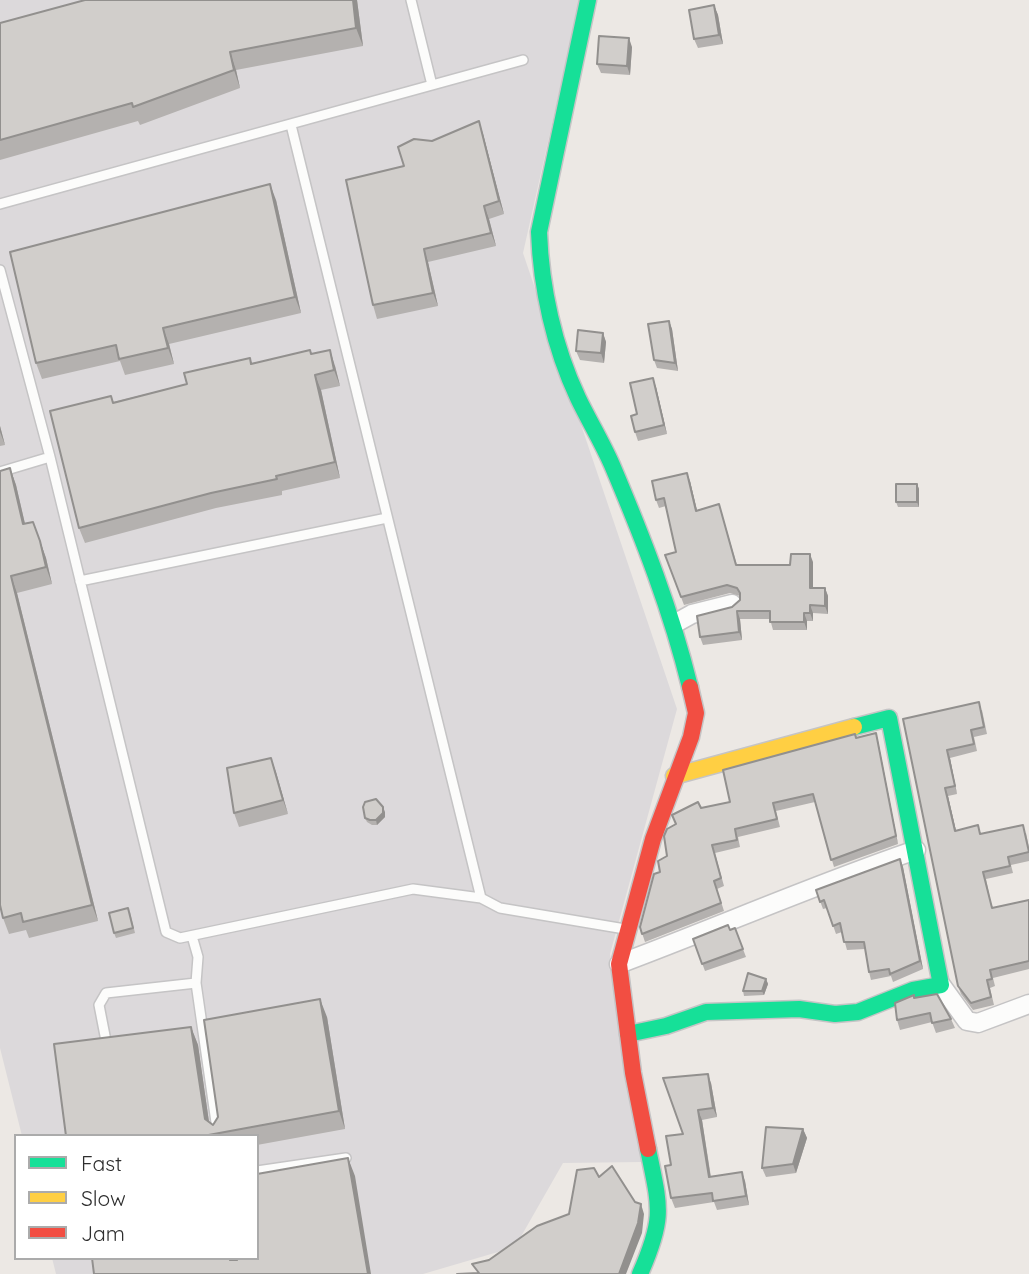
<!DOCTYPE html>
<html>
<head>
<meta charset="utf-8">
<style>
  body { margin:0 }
  #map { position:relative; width:1029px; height:1274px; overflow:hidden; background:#ece8e4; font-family:Quicksand,sans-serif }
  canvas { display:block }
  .legend { position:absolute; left:14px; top:1134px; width:245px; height:126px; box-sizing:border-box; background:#fff; border:2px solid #ababab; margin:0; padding:9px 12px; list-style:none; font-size:21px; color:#2e2e2e }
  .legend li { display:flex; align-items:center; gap:14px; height:35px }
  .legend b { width:35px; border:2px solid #ababab }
</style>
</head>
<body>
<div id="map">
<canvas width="1029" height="1274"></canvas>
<ul class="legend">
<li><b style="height:9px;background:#16e098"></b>Fast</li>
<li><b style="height:9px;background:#ffcf43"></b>Slow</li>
<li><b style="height:9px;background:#f24e42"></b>Jam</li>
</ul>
</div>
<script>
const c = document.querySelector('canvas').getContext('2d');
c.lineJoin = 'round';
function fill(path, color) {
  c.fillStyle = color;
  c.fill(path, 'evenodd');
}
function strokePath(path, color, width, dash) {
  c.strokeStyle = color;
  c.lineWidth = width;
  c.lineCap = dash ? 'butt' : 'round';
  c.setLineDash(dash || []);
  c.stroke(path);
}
const industrial = new Path2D(`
  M0,0H580L523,253L677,709L610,954L642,1162L563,1163L515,1247L423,1274H56L52,1258H257V1136H22L0,1048Z`);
const lane = new Path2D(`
  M411,0L432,85
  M291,125L481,898L500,908L625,929
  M0,204L523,60
  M0,270L50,457L166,932L180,938L413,889L481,898
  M0,472L50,457
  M80,581L387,518
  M192,936L198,957L196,983L218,1136
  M107,1046L99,1005L106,993L196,983
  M257,1171L346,1158`);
const street = new Path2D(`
  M674,624L692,614L732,604
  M619,964C718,927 816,884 916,850
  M941,985L967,1021L978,1023L1029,1004`);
const fast = new Path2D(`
  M588,0L539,232C541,288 554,347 578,398C589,421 602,442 612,465C643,538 671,610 690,687
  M628,1034L666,1026L706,1012L799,1009L835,1014L858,1012L913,990L941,985L889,718L854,727
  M640,1274C665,1217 660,1208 648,1149`);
const slow = new Path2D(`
  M674,776L854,727`);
const jam = new Path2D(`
  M648,1149L633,1073L619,964L653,839L691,737L696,713L690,687`);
const wall = new Path2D(`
  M85,0H357L363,46L236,70L240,88L140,125L138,121L0,160V23Z
  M714,5L718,15L723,44L698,48L694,39Z
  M632,47L630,75L601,73L597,64Z
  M483,134L504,214L489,219L496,246L428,262L438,306L377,319L373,305L432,141Z
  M276,200L301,313L169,344L174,364L125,375L120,361L42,379L36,363Z
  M669,321L672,329L678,371L657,368L654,360Z
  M603,333L606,342L604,363L580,360L576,351Z
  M311,354L335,366L340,386L321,390L340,478L282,491V495L216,508L85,543L79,528L113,402L187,384L250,358L252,363Z
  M656,387L667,434L638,441L635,432L637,414Z
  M0,426L5,445L0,446Z
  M10,468L16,485L25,524L40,541L46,558L52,584L17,593L98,921L29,938L26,930L9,934L3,918Z
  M690,481L697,510L719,504L737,565H790L813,562V588H825L828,596V614L813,613V621H807V630H773L770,619H740L742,640L703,645L700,637L740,600V596L730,593L684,605L665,555L676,552L666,506L659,508L656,500Z
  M917,484L919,489V507H898L896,502Z
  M982,710L987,734L974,737L977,751L950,758L957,794L948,796L956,831L981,834L1026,833L1029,847V861L1011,865L1013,873L986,879L992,908L1029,900V969L993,978L995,986L990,988L994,1005L973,1010L961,994L958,986L903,719Z
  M856,737L878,741L898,844L834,867L815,802L776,811L780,827L738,837L740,847L715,853L724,886L717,889L724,911L645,942L640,927L667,856L676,825L701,808L730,802Z
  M271,758L288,814L239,827L234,813Z
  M385,812V817L377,825H372L367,822L365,818Z
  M900,859L903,867L923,969L893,982L891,976L871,980L869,972L865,949L847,950L842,932L836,934L827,908L823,909L816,890Z
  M130,912L135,933L116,938L114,933Z
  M735,928L746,957L705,971L693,939Z
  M766,979L768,984L764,995L744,996L743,991Z
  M915,998L951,1019L955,1028L936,1033L932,1022L900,1030L897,1020Z
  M327,1017L345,1129L257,1145V1136H66L191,1027L198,1045L209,1122L213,1125Z
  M711,1083L717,1117L702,1120L711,1177L745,1181L749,1205L717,1210L714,1202L675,1208L671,1198V1165L683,1134Z
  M803,1129L807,1138L796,1173L766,1177L762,1168Z`);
const shadedWall = new Path2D(`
  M353,0H357L363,46L356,28Z
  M714,5L718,15L723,44L719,35Z
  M629,38L632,47L630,75L627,66Z
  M230,52L236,70L240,88L234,70Z
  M479,121L483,134L504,214L499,201Z
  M270,184L276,200L301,313L295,297Z
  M484,206L489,219L496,246L491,233Z
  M424,249L428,262L438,306L433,293Z
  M669,321L672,329L678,371L675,363Z
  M163,328L169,344L174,364L168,348Z
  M603,333L606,342L604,363L601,353Z
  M330,350L335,366L340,386L334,370Z
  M315,375L321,390L340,478L335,462Z
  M653,378L656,387L667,434L664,425Z
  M0,426L5,445L0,432Z
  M10,468L16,485L29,541L23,524Z
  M687,473L690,481L699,519L696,511Z
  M917,484L919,489V507L917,502Z
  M40,541L46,558L52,584L46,567Z
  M810,554L813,562V596L810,588Z
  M11,576L17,593L98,921L92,905Z
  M825,588L828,596V614L825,606Z
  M810,605L813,613V621L810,613Z
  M737,611L740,619L742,640L739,632Z
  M804,613L807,621V630L804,622Z
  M876,733L878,741L898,844L896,836Z
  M947,750L950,758L957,794L955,786Z
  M271,758L276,772L288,814L283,800Z
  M945,788L948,796L958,839L955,831Z
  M383,807L385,812V817L377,825L376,820Z
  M900,859L903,867L923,969L920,961Z
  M766,979L768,984L764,995L762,991Z
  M320,999L327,1017L345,1129L339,1111Z
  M191,1027L198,1045L211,1136L205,1119Z
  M708,1074L711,1083L717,1117L713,1108Z
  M698,1110L702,1120L712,1186L709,1177Z
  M803,1129L807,1138L796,1173L793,1164Z
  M348,1158L355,1176L371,1274H368Z
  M742,1172L745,1181L749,1205L746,1196Z
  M641,1204L644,1214L642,1233L626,1274H619Z`);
const building = new Path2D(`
  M85,0H353L356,28L230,52L234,70L133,107L132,103L0,140V23Z
  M714,5L719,35L694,39L689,10Z
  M599,36L629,38L627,66L597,64Z
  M479,121L499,201L484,206L491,233L424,249L433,293L373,305L346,180L404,166L398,147L414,139L432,141Z
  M270,184L295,297L163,328L168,348L119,359L116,345L36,363L10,252Z
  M669,321L675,363L654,360L648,324Z
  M578,330L603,333L601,353L576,351Z
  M310,350L311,354L330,350L334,370L315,375L335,462L276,476L277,479L211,493L79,528L50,411L111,396L113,403L187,384L184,373L250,358L251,364Z
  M653,378L664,425L635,432L631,416L637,414L630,383Z
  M10,468L23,524L33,522L40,541L46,567L11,576L92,905L23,922L21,913L3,918L0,905V471Z
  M687,473L696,511L719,504L736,565H790L791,554H810V588H825V606L810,605V613H804V622H770V611H737L739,632L700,637L697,616L732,607L740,600V593L737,588L727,585L681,597L665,555L676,552L664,498L656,500L652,481Z
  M896,484H917V502H896Z
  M979,702L984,727L971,730L974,744L947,750L955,786L945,788L955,831L978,825L980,834L1023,825L1029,852L1008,857L1010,866L983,872L992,908L1029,900V961L990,970L992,979L987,980L991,997L971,1003L958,986L903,719Z
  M876,733L896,836L831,860L813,794L773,803L777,819L735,829L737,840L712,845L721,878L714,881L721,903L642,934L640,927L654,874L660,872L658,861L667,856L664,836L667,829L676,824L672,815L698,802L701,808L730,802L723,770L855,734L856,738Z
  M271,758L283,800L234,813L227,768Z
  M376,799L383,807V813L376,820H370L365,818L363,807L365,802Z
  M900,859L920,961L890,974L889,969L869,972L864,942H844L840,923L833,926L824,900L820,902L816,890Z
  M128,908L133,928L114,933L109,913Z
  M728,925L730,930L735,928L743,949L702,964L693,939Z
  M748,973L766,979L762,991H743Z
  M937,994L951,1019L932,1023L930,1013L897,1020L895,1003L914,995V998Z
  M320,999L339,1111L203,1136H66L54,1044L191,1027L205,1119L213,1125L218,1117L204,1020Z
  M708,1074L713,1108L698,1110L709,1177L742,1172L746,1196L713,1201L712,1193L671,1198L665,1166L671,1165L666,1136L683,1134L663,1078Z
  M766,1127L803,1129L793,1164L762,1168Z
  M348,1158L368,1274H94L92,1258H229L230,1260H237L238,1258H257V1174Z
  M612,1166L635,1202L641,1204L638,1223L619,1274H457L479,1273L472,1264L489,1260L537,1226L569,1214L577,1170L594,1168L599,1177Z`);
fill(industrial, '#dcd9db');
strokePath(lane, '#c5c4c5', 12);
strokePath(street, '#c5c4c5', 21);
strokePath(fast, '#c5c4c5', 19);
strokePath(slow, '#c5c4c5', 19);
strokePath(jam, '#c5c4c5', 19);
strokePath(lane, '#fcfcfb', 9);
strokePath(street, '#fcfcfb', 18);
strokePath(fast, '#16e098', 16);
strokePath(slow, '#ffcf43', 16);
strokePath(jam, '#f24e42', 16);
fill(wall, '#b4b1af');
fill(shadedWall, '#92908e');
fill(building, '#d1cecb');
strokePath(building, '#92908e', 2);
</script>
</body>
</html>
